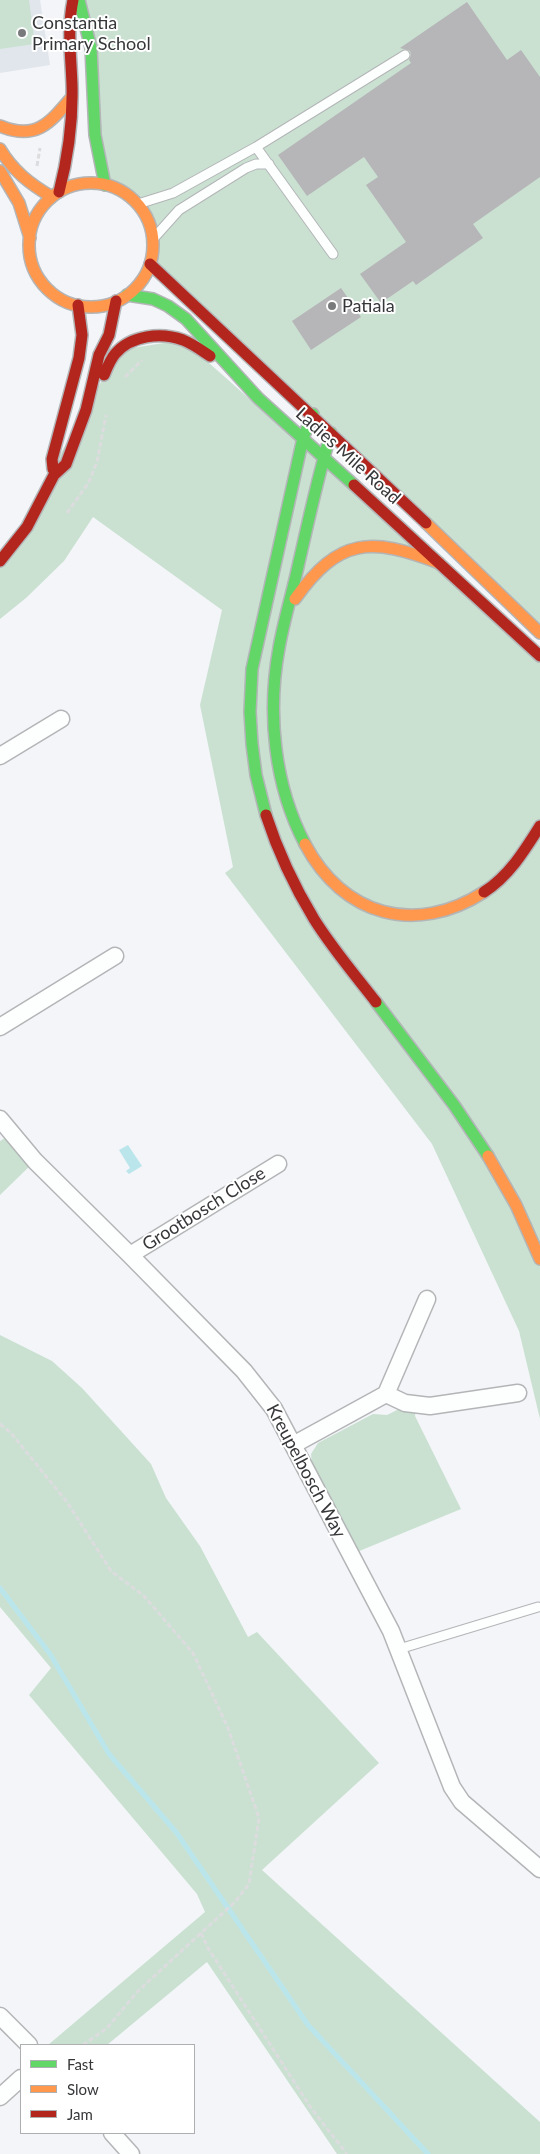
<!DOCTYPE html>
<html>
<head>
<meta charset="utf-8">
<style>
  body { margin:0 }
  #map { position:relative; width:540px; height:2154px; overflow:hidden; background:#f3f5f8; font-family:Lato,sans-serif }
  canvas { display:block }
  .legend { position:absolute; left:20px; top:2044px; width:175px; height:90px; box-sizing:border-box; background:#fff; border:1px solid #aeafb0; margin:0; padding:6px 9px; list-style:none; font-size:15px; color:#353739 }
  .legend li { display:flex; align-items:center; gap:10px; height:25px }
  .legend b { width:25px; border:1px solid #aeafb0 }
</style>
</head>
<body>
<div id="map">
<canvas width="540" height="2154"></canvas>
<ul class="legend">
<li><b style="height:6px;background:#63d668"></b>Fast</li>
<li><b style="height:6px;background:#ff974d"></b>Slow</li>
<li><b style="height:6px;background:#b3261e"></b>Jam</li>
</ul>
</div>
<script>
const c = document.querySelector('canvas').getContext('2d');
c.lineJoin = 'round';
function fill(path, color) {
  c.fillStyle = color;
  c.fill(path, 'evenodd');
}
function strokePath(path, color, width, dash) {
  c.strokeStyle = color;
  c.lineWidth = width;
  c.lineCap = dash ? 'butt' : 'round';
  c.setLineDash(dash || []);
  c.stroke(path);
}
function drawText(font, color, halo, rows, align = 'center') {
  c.font = font + ' Lato,sans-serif';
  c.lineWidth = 4;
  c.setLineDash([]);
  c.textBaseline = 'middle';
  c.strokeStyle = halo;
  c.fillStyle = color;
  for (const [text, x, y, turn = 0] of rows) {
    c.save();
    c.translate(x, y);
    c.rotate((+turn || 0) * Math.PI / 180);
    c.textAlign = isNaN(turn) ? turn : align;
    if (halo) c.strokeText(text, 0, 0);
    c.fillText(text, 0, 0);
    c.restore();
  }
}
const built = new Path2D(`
  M0,0H40L50,65L0,73Z`);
const green = new Path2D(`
  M0,0H29L35,44L0,49Z
  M79,0H540V633L150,264C158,228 142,196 105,185Z
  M183,340L540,656V1419L519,1331L432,1144L225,873L233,867L200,705L222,610L93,517L64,561L26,598L0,619V561L119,350Z
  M12,1134L35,1161L0,1195V1141Z
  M0,1335L52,1361L82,1388L151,1464L166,1498L200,1546L248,1637L257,1632L379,1763L262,1870L540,2122V2154H337L207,1962L107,2045H48L205,1912L197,1894L29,1695L51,1668L0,1607Z
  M401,1408L416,1410L415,1416L461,1509L357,1552L312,1466L311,1454L318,1443L373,1414L387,1415Z`);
const water = new Path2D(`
  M128,1145L142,1166L129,1174L126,1171L130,1168L119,1150Z`);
const stream = new Path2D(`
  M0,1588L50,1654L109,1754L176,1832L308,2025L428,2154`);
const building = new Path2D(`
  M467,2L507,60L521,50L540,77V177L473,224L483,238L416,285L413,281L381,303L360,274L406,242L366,185L378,177L364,157L307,196L278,155L411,63L409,60L411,55L410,51L400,48Z
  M341,288L361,317L311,350L292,321Z`);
const path = new Path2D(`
  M37,166L40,148
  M125,377L142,360
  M67,513L89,482L97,462L106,415
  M0,1424L11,1433L67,1502L111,1571L144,1596L193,1653L228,1728L259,1818L249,1884L235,1902L201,1933L208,1948L311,2108L347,2154
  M83,2045L107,2028L138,1991L201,1933`);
const lane = new Path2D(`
  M256,147L405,55
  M138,204L173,193L256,147L333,254
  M153,239L179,210L246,168L256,164H269
  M399,1649L538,1607`);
const street = new Path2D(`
  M0,756L61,719
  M0,1027L115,956
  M0,1119L35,1161L130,1255L244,1371L274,1409L391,1631L452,1787L462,1802L540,1869
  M130,1255L278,1164
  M386,1394L405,1403L430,1406L518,1393
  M293,1445L386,1394L427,1299
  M0,2016L29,2045
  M0,2097L21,2078
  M112,2133L131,2154`);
const fast = new Path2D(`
  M79,0L91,48L95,135L105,185
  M127,295L153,299L168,306L186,319L258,398L354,485
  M266,815L256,775L252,744L250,712L252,669L303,438L313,414
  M305,844C274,785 267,713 279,648C284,619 293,591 299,562C309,519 318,475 331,433
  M376,1002L454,1105L488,1156`);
const slow = new Path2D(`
  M0,126C36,141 50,123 72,97
  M0,149C13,171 30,184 52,197
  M0,171L19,203L30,238
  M29 245a62 62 0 1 1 124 0a62 62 0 1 1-124 0Z
  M426,523L540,633
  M295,599C339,537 371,537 439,563
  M305,844C343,916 416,936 484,892
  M488,1156L516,1205L540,1259`);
const jam = new Path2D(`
  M59,192C68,157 73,121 72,85C71,56 67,29 73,0
  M150,264L426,523
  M104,375C107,368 110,360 115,354C131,335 161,332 183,340C193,344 201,350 210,356
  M53,469L52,459L79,358L82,335L78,305
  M354,485L540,656
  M0,561L27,527L54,475L66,464L86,410L99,355L109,335L116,301
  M266,815C278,852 294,886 314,919C332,948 355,975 376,1002
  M484,892C509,876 525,850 540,826`);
const markers = [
  [22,33,5,"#787a7c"],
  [332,306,5,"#787a7c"]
];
const poiNames = [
  ["Constantia",32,23],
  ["Primary School",32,44],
  ["Patiala",342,306]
];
const streetNames = [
  ["Ladies Mile Road",348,456,42],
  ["Grootbosch Close",204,1209,-32],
  ["Kreupelbosch Way",306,1471,62]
];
fill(built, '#e1e6ed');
fill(green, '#cae1d2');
fill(water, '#bae6eb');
strokePath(stream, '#bae6eb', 5);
fill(building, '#b6b6b8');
strokePath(lane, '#b3b5b7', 11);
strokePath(street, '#b3b5b7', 19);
strokePath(fast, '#b3b5b7', 14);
strokePath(slow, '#b3b5b7', 14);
strokePath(jam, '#b3b5b7', 14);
strokePath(path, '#dcdcde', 3, [5, 2.5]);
strokePath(lane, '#fdfefe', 9);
strokePath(street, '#fdfefe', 16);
strokePath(fast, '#63d668', 11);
strokePath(slow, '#ff974d', 11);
strokePath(jam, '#b3261e', 11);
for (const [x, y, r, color] of markers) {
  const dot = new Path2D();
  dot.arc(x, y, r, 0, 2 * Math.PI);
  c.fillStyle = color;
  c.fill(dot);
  strokePath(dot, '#fff', 2);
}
drawText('18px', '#353739', '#fff', poiNames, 'left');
drawText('18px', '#353739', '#fff', streetNames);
</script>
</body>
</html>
